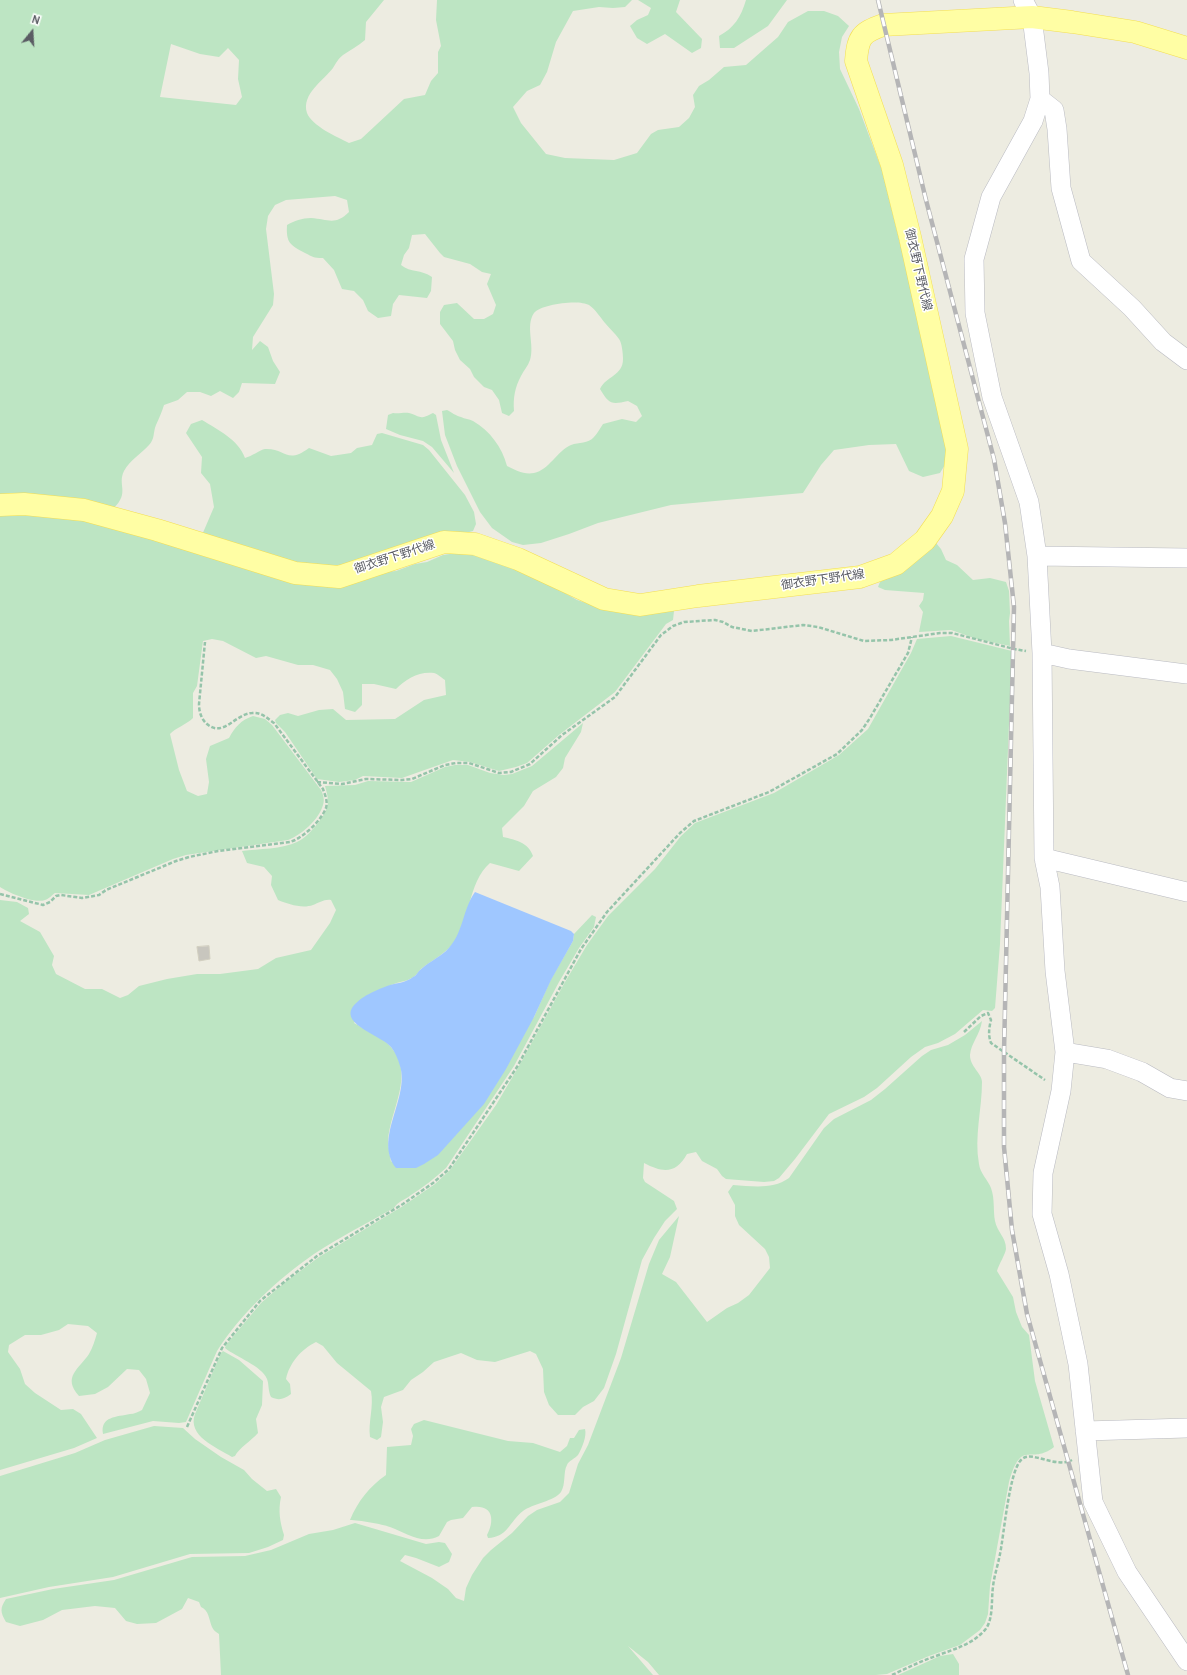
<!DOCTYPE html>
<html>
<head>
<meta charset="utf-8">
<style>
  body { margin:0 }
  #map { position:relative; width:1187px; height:1675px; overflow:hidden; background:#edece1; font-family:Overpass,sans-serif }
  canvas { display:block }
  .north { position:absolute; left:12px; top:12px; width:40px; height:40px; -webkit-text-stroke:3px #fff; paint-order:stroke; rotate:18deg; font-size:11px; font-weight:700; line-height:16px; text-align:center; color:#5a5c63 }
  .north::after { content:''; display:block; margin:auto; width:14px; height:18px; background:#5a5c63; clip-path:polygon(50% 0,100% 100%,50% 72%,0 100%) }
</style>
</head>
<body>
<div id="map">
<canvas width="1187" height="1675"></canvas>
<div class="north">N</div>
</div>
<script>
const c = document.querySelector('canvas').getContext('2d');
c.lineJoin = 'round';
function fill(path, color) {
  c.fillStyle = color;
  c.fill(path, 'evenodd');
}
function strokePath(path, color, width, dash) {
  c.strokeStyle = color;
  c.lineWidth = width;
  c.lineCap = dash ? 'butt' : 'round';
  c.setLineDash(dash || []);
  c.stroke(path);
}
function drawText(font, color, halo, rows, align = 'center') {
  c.font = font + ' Overpass,"Noto Sans JP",sans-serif';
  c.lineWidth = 3;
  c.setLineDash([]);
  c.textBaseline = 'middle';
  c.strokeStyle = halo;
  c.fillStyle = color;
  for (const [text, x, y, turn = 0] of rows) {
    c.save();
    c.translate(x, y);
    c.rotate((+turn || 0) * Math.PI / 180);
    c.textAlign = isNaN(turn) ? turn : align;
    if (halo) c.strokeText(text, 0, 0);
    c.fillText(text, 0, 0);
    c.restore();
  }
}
const green = new Path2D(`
  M0,0H384L366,22L365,40C358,46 350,50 343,55C338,59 336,63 333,68C324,80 301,94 307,113C312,126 337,137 349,143L361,139L404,99L425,95L431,81L438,73V52L441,46L436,20L437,0H632L625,7L613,8L599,7L573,11L556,42L547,72L540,85L527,91L513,107L521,123L546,154L565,158L614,160L637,153L651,134L658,130L679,127L689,118L695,107L693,95L699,86L709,80L724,67L746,65L778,37L788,22L808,11H824L838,16L849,26L842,37L839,52L840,69L859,109L882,170L947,434L949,458L940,473L923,477L909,471L896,444L869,445L834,450L821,465L803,493L671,505L598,523L569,534L541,543L523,545L512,542L492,528L480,512L457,466L445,435L442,411L447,410C451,412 456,416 461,417C465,419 469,419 473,421C490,431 502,447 507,466C515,470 524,475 534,473C549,470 557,451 571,445C579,442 588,444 594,437C598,433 600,428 603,424L622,419L636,422L642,416L637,406L628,401C611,405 609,404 600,389C606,376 623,376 623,359C623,354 622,343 619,339C615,333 609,328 605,323C600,317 596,310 589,305C579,299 541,304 534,313C525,326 535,345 530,360C528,366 524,370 521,376C515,387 513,398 514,411L509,416L502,413L499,400L492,390L484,387L474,377L470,369L460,360L455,350L453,341L440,324V312L444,305L457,303L474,319H484L493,314L496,305L487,284L491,274L482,272L470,264L444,257L440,253L425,234L412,235L409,248L404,255L401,265C411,273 421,269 432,277L431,291L427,298L399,295L393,304L391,316L378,318L368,311L363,300L354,291L342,289L334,270L323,258C313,258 313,257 305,253C290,245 286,243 287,225C294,221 302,218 311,218C328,219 335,226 349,212L347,200L335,196L286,200L275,205L268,216L266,229L274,294L273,305L253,337L252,350L260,341L268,347L273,361L280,372L275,384L242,383L239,392L233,398L220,391L211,396L200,392H187L178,400L164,405C162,412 159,418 156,425C153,432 155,439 149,445C141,454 130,460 124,471C117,485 130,492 114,508L0,496ZM171,44L200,54L219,57L228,48L239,60L238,79L242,97L236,105L160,97Z
  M638,0H680L676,12L702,39L701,48L692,53L665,34L647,44L637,38L630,26L637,20L648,15L651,8Z
  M746,0H787L768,26L734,48H720L719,36C734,28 741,17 746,0Z
  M393,413C399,414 404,412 409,413C422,417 419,420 433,413L436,415L441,440L454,473L432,447L423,441L400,435L386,429L388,415Z
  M202,420C218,430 238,439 245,458C252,456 260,450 265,449C286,448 286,465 309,448L331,456L351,453L357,448L372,445L377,434L382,433L423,445L429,450L465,495L474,512L476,524L473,531L331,569L310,567L202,535L214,507L210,484L201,473L202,457L186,433L191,424Z
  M0,512L58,516L120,527L212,555L375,573L396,571L415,564L427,562L443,555L463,552L515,564L577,600L596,606L655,611H674L673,620L666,624L615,692L559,735L527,763L516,767L499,771L470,762L453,760L402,778L363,776L355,780L339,782L317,779L285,732L276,723L275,720L280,715L288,713L298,716L319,710L333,709L346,720L395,719L424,700L446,695L445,680C442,678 438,674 434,673C419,671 406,679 396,689L374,684H362V705L355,712L345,709L343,692L337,679L330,670L313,665H298L266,656L256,658L223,641L212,639L203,641L197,686L193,693V718C186,725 175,728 170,734L179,770L187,791L198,796L207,794L209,782L206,759L210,746L229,738C235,727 241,720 253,716L265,719L272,725L321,790C323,794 325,800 323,805C319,820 301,835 288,840L186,855L173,859L89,895L55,893C52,895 49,899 45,900C35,904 9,893 0,887Z
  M936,543L941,549L946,560L957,565L973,580L990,578L1006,582L1009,591L1010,613L1009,621L1010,646L977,639L951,630L919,632L923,612L919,606L923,600L924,593L885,590L878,587L880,582Z
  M951,636L1012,651L1000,944L995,1008L992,1011L983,1010L955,1034L938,1043L925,1047L911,1057L877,1088L864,1097L829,1114L795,1159L779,1178L774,1181L764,1182L726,1179L722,1176L717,1169L702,1161L696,1152L687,1154C676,1174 663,1173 644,1163L643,1178L645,1182L674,1201L677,1209L665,1221L654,1238L642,1260L616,1354L604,1388L594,1401L583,1407L575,1415H558L549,1405L544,1392L543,1369L536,1354L530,1351L495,1362L477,1360L461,1353L434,1362L423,1372L411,1380L403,1390L384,1397L381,1407L383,1422L381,1437L377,1440L370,1437C368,1422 374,1407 371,1391L337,1363L323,1346L316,1342C301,1349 289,1364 286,1379L290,1384L291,1394C284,1399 279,1401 271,1397C268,1391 269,1384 267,1379C262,1366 236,1357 225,1348L226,1345L261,1303L284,1283L319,1257L403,1206L435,1184L450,1170L496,1105L519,1066L565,982L587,945L608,916L655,869L681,836L695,823L774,793L839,755L868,729L911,653L917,639Z
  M583,723L581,732L565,758L563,768L556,777L533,791L524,806L502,828L503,837C516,840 528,842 533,856L519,871L490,863C467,883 471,922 452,945C443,955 431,961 421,969C418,972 416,976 412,978C405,982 396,982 389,986C383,989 360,1016 354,1023C366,1030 381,1036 390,1046C416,1074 390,1109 388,1141C388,1148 390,1155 391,1162L534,1017L551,979L573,941L574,934L592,915L596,917L594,927L579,948L559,982L514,1066L446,1168C435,1178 424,1187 411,1195C405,1200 398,1201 394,1208C367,1223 340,1237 314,1254C277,1280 241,1313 217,1351L186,1422L179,1423L153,1421L103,1434C100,1416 117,1417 130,1414C134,1414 138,1412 142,1410L150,1393L146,1379L139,1370L127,1369L108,1387L95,1394L79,1396C62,1377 79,1369 89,1354C93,1347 95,1340 97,1333L88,1326L68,1324L59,1330L41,1335H25L9,1345L8,1352L20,1369L25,1384L35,1393L61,1410L73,1409L81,1414L97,1438L74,1448L0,1470V900L17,902L28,908L29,914L20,921L40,932L54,956L52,965L56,974L85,989H102L120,998L128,995L139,986L167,979L197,974H220L258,969L276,958L311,950L330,923L336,910L331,900C324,899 319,903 313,905C302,909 288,904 278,900L271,885L272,876L264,867L247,863L242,851C258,849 283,849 297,842C306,838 312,830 318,823C329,809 330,803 325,786L355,785L368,781L411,782L445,767L455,765H468L490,773L504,775L512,774L532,766Z
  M982,1021C980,1035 971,1043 970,1055C970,1067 982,1073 982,1082C982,1109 974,1137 979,1164C980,1173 988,1180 991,1188C995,1199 993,1210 995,1221C997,1232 1006,1237 1006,1249C1005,1255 999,1264 997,1271L1013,1297L1016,1312L1022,1327L1029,1335L1035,1381L1054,1447C1030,1466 1022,1437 1009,1482L990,1586L988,1614L985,1623L980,1630L960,1645L929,1656L887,1674L876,1675H659L648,1662L628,1646L653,1675H221L219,1634C216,1632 213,1630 212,1627C209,1620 209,1610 201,1607L199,1602L188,1598L182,1609L156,1623L137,1624L126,1621L115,1608L95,1606L62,1610L43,1620L20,1626L6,1622C0,1612 0,1608 6,1599L53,1589L114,1580L192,1557L245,1556L271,1550L309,1534L333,1530L355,1523L426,1544L439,1542L445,1543L452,1554L449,1562L439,1567L416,1558L405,1555L400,1561L432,1578L448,1589L456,1598L464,1601L466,1588L472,1575L483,1558L491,1550L512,1533L528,1516L537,1510L560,1502L569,1493L578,1464L588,1445L621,1358L649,1264L659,1240L679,1216L670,1257L662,1274L676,1282L707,1322L727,1308L738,1303L749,1295L770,1268L769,1257L765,1249L739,1225L735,1216V1205L728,1192L733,1185C752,1186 772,1190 789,1178L824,1128L834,1119L871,1100L885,1089L922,1056L931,1050L948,1045L965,1035Z
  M223,1351L239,1360L263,1381L262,1405L256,1419L258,1433C251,1441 239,1448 235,1456L232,1457C216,1447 187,1436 195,1414L221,1353Z
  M424,1420L508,1441L533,1443L560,1452L567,1446L570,1438H574L579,1430L585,1429C587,1436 582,1448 578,1455C575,1459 569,1460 567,1465C563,1472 566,1484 561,1492C555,1501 532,1504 523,1511C509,1522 508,1537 488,1538L487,1535C495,1520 493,1504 472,1507L463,1518L451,1520L447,1522L439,1536C422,1545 406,1533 390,1527C382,1524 359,1520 350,1520C358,1501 369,1487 386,1475L387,1447L411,1445L413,1436L411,1429L414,1424Z
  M154,1426L183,1428L195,1439L221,1457L244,1470L252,1479L267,1491L276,1489L281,1497C278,1511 280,1522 284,1535L283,1540L268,1547L249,1553L190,1554L113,1577L49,1587L0,1598V1476L75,1453L105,1440Z
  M953,1654L959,1664V1675H898L940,1656Z`);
const water = new Path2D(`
  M475,892L571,931L574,934L573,941L551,980L534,1017L506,1069L484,1104L438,1155L424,1164L416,1168H396C373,1139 410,1098 400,1066C398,1059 395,1052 391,1047C382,1036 342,1025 352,1008C359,997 378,989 390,985C398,983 407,982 413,977C416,976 417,973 419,971C427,963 438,958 446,951C464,934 462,910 475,892Z`);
const building = new Path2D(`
  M209,946L210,959L199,961L197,947Z`);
const path = new Path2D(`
  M317,782L342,784L366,779L402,780L412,779L445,765L456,763H469L499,773L511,772L530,764L562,735L615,697L661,635L673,626L684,622L715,620L723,622L732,627L752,631L803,625L818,627L864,641L891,640L940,633H952L1014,649L1026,651
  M0,894L43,905L50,902L56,896L61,895L82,898L99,895L106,890L176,861L189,857L218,851L290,842C303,838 321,821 326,808C328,801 325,795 323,789L274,723C267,718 261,712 252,713C235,714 223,738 207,724C201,719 199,711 199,704L205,642
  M964,1032L981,1016L988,1013L991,1020C989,1028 988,1035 991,1043L1045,1080
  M187,1427L222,1348L260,1301L317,1256L403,1204L433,1183L449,1169L517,1067L581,949L607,912L680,833L694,821L769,792L837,754L862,730L870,718L908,653L912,637
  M892,1675C907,1668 921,1661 936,1656C954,1649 971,1645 984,1631C994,1621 991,1599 993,1587C994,1576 998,1565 1000,1554C1004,1535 1009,1472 1021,1460C1031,1449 1054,1469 1072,1460`);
const minor = new Path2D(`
  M1023,0L1032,17L1039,73L1040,99L1033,121L991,197L974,259L975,313L992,397L1029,502L1037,556L1042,653L1044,858L1050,887L1055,971L1065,1052L1061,1091L1043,1173L1042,1214L1059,1274L1078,1364L1093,1502L1127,1572L1187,1661
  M1040,99L1054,110L1057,129L1061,188L1081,261L1132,308L1163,342L1187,360
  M1037,556L1187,558
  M1042,653L1069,659L1187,674
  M1044,858L1187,892
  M1065,1052L1107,1059L1142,1072L1170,1088L1187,1091
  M1085,1431L1187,1428`);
const major = new Path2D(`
  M0,505L24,504L84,510L157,530L295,573L339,577L444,542L475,544L518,559L604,599L640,605L698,596L860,577L896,564L925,540L942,516L953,491L957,449L910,237L892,165L856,61C858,37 861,33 883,25L1032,17L1072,22L1135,32L1187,48`);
const rail = new Path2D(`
  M878,0L926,200L994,459L1005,523L1014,607L1004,1052V1147L1012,1230L1027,1314L1128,1675`);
const streetNames = [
  ["御衣野下野代線",917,270,77],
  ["御衣野下野代線",395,558,-18],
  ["御衣野下野代線",823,581,-8]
];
fill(green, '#bde5c3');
fill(water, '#9fc7ff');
fill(building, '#c8c6be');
strokePath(building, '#d2cfc0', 1);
strokePath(minor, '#b9bac1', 20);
strokePath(major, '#f3de54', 23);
strokePath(path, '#95c4aa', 2.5, [4, 2]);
strokePath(minor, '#fff', 19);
strokePath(major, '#fffea4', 22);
strokePath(rail, '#b5b5b6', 4.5);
strokePath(rail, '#fff', 3, [9]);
drawText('12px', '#5a5c63', '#fff', streetNames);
</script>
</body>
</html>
